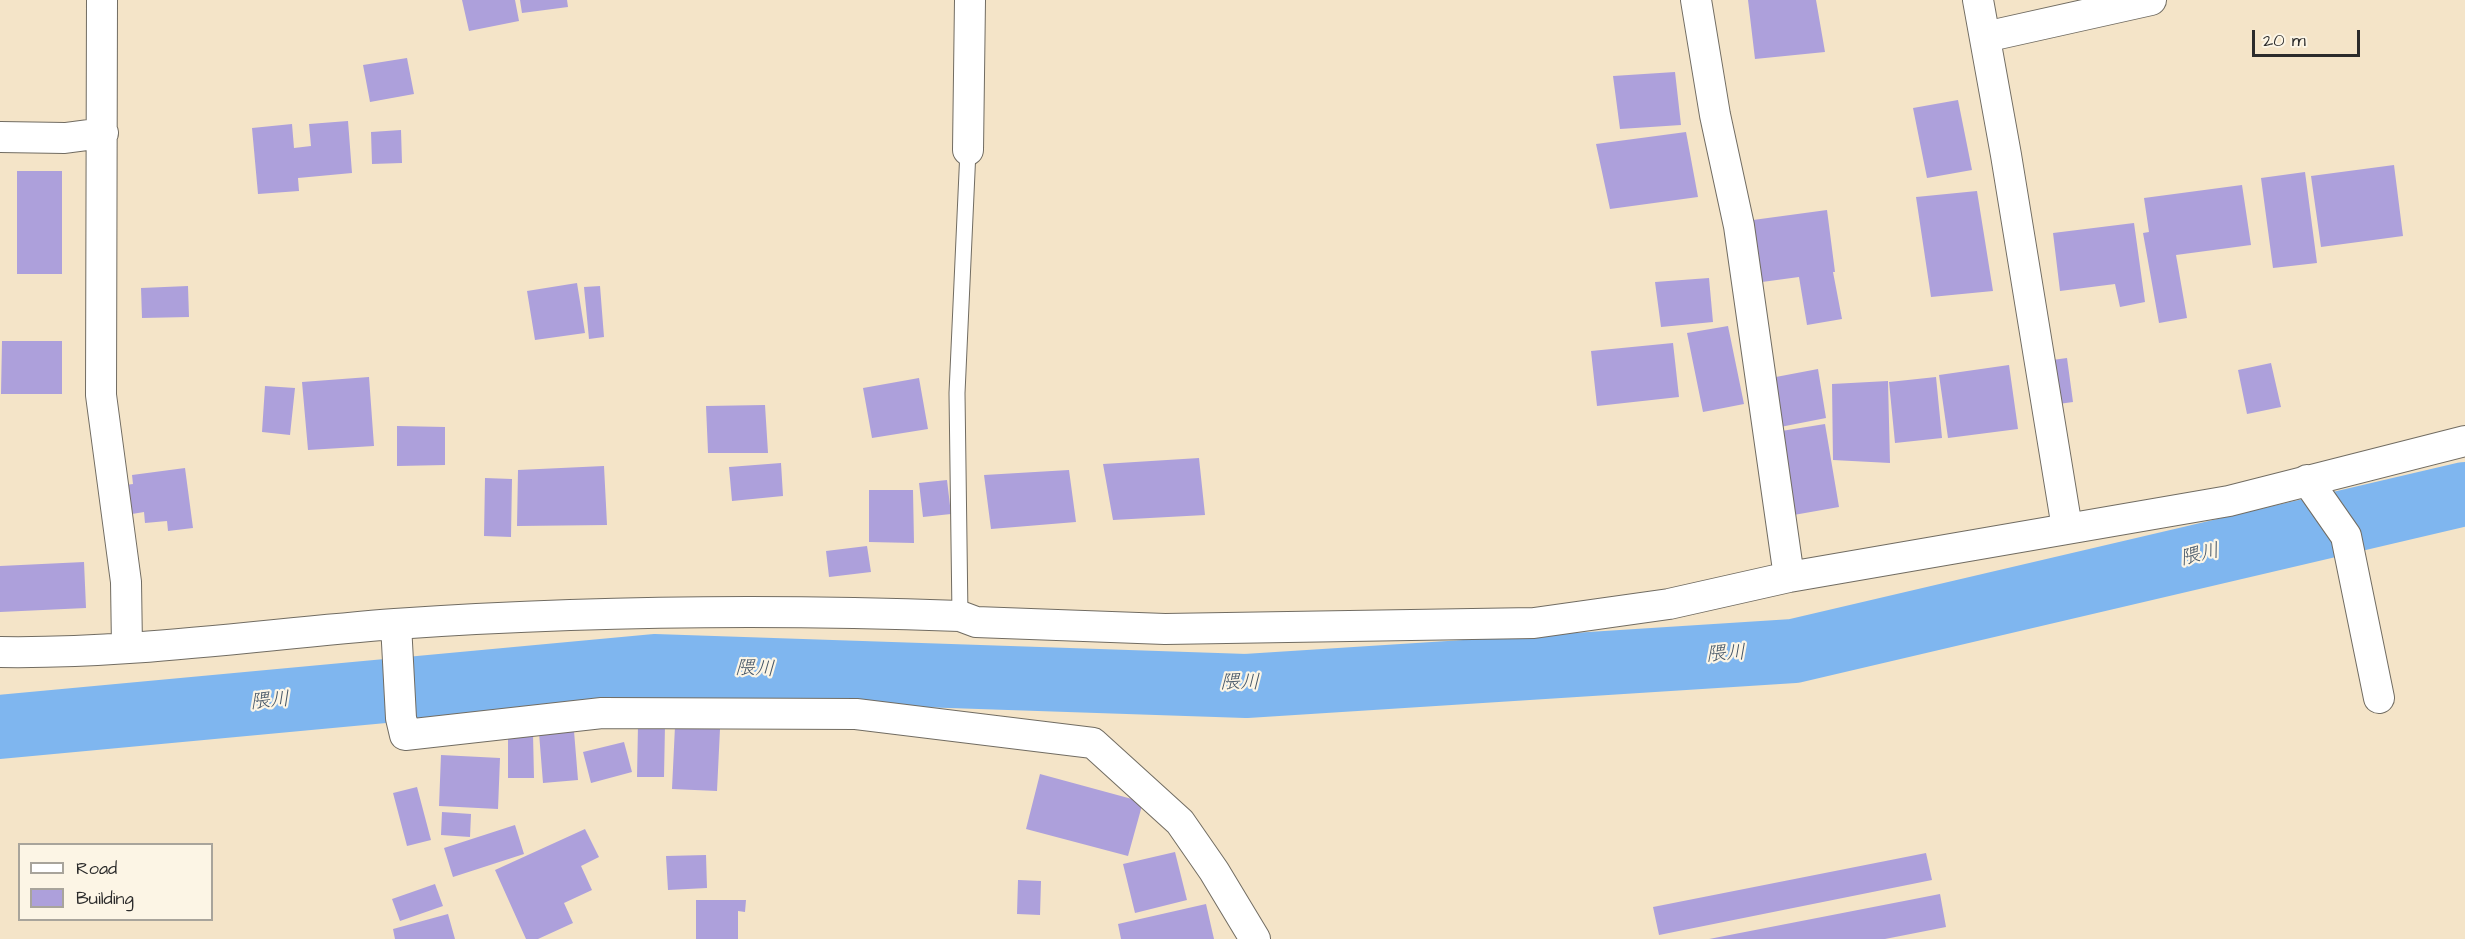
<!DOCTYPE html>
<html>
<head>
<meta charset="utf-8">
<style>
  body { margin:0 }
  #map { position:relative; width:2465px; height:939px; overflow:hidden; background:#f4e4c8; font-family:"Architects Daughter",sans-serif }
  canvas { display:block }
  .legend { position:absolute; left:18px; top:843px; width:195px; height:78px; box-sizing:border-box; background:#fcf5e5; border:2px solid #a8a49b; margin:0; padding:8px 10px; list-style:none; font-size:18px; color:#2b2b2b }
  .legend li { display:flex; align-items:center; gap:12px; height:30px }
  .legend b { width:30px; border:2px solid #a8a49b }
  .scale { position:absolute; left:2252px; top:30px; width:108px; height:27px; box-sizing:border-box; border:3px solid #2b2b2b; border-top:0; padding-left:8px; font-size:18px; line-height:21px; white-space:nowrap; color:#2b2b2b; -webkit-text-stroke:4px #fcf5e5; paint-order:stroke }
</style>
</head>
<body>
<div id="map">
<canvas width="2465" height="939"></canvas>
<ul class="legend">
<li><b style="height:8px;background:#fff"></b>Road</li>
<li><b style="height:16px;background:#ada0db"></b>Building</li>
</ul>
<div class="scale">20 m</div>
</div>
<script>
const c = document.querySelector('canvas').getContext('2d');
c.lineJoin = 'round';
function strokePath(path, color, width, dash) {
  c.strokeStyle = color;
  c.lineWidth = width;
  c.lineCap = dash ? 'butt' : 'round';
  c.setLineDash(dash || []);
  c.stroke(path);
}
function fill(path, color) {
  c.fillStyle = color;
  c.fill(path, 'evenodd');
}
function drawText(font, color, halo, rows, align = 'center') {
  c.font = font + ' "Architects Daughter","Klee One",sans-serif';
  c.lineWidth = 4.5;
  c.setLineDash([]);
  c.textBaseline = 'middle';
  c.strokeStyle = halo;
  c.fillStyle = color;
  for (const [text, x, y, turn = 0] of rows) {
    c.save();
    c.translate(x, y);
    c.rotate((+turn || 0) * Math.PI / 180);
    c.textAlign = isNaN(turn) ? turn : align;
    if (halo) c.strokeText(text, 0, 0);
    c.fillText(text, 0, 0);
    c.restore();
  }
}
const river = new Path2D(`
  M0,727L654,666L1246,686L1794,651L2465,494`);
const building = new Path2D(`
  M462,0H515L519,21L469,31Z
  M520,0H567L568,7L522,13Z
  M1748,0H1816L1825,52L1755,59Z
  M407,58L414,94L370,102L363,65Z
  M1675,72L1681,125L1620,129L1613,76Z
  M1958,100L1972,170L1927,178L1913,108Z
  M348,121L352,173L298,178L299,191L258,194L252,128L292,124L294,148L311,146L309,124Z
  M401,130L402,163L372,164L371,132Z
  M1686,132L1698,197L1610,209L1596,144Z
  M2394,165L2403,236L2321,247L2311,176Z
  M17,171H62V274H17Z
  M2305,172L2317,263L2273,268L2261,178Z
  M2242,185L2251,245L2176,255L2187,318L2159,323L2143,233L2149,232L2144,198Z
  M1977,191L1993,291L1931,297L1916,197Z
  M1827,210L1835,272H1833L1842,319L1807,325L1799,277L1762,282L1753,220Z
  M2134,223L2145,302L2120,307L2115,284L2060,291L2053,233Z
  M1709,278L1713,322L1661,327L1655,282Z
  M577,283L585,333L535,340L527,291Z
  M188,286L189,317L142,318L141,288Z
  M600,286L604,337L589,339L584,287Z
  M1728,326L1744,404L1703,412L1687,333Z
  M2,341H62V394H1Z
  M1673,343L1679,397L1597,406L1591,351Z
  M2067,358L2073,402L2051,405L2045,361Z
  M2271,363L2281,407L2247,414L2238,370Z
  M2009,365L2018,429L1948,438L1939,375Z
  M1818,369L1826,418L1770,429L1760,380Z
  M369,377L374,446L308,450L302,382Z
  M1936,377L1942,438L1895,443L1889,382Z
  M919,378L928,429L872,438L863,388Z
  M1888,381L1890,463L1833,460L1832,384Z
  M265,386L295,388L290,435L262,432Z
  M765,405L768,453H708L706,406Z
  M1825,424L1839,507L1788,516L1769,433Z
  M397,426L445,427V465L397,466Z
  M1199,458L1205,515L1113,520L1103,464Z
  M781,463L783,496L732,501L729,467Z
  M604,466L607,525L517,526L518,470Z
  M185,468L193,528L168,531L167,521L145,523L144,512L120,516L117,486L133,484L132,475Z
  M1069,470L1076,522L991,529L984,475Z
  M485,478L512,479L511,537L484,536Z
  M947,480L951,514L923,517L919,483Z
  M869,490H913L914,543L869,542Z
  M867,546L871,572L829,577L826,551Z
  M84,562L86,608L0,612V566Z
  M638,725H665L664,777H637Z
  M675,726L720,729L717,791L672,789Z
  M574,731L578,780L543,783L539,733Z
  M508,734H533L534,778H508Z
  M624,742L632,772L591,783L583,752Z
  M441,755L500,758L498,809L439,806Z
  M1040,774L1143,802L1128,856L1026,829Z
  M417,787L431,840L407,846L393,793Z
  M442,812L471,814L470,837L441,835Z
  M515,825L524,854L453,877L444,848Z
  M585,829L599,857L581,866L592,890L564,903L573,923L538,939H526L495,870Z
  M1175,852L1187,900L1135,913L1123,864Z
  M1926,853L1932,880L1659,935L1653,907Z
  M706,855L707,888L668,890L666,856Z
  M1018,880L1041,881L1040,915L1017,914Z
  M435,884L443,906L400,921L392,899Z
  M1940,894L1946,927L1885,939H1709Z
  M696,900H746L745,912L738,911V939H696Z
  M1206,904L1214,939H1121L1118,924Z
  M448,914L455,939H395L393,929Z`);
const service = new Path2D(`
  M960,616L957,393L968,150`);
const minor = new Path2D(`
  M102,0L101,395L126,582L127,647
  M1696,0L1715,115L1739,226L1789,577
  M1978,0L2006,155L2067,528
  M1985,37L2151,0
  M0,137L65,138L103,133
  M968,150L970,0
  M2307,480L2346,536L2379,698
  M396,624L401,718L405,735L602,713L856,714L1093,743L1180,822L1214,871L1255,939
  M0,652C132,654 264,634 395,624C583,611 772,609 960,616L976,622L1165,629L1534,623L1669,604L1789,577L2229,501L2465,441`);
const waterNames = [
  ["隈川",2200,556,-13],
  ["隈川",1726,655,-4],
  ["隈川",755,670,2],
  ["隈川",1240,684],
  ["隈川",270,702,-5]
];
strokePath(river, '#7fb6ef', 64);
fill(building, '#ada0db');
strokePath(service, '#716c62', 17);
strokePath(minor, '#716c62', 32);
strokePath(service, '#fff', 15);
strokePath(minor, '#fff', 30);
drawText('italic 20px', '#456', '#fcf5e5', waterNames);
</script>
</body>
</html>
